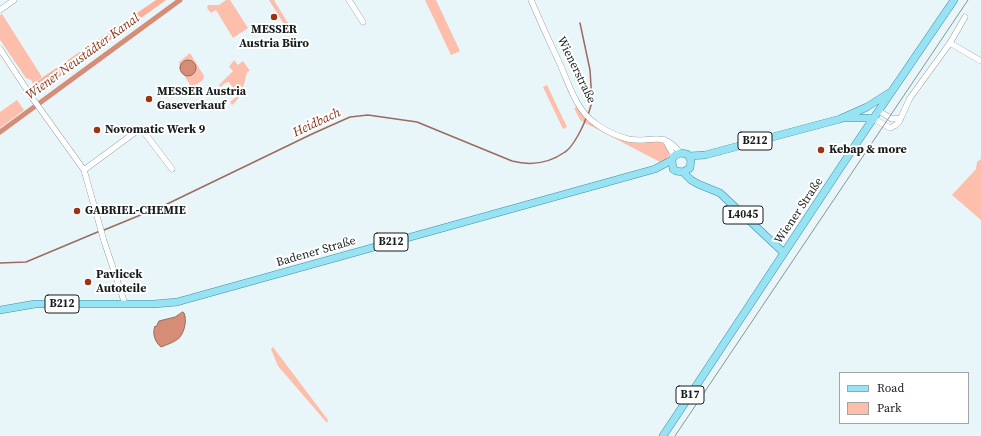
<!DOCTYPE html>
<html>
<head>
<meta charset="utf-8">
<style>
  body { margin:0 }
  #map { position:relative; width:981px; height:436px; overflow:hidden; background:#e8f6fa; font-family:"Source Serif 4",serif }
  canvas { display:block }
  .legend { position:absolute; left:839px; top:372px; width:130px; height:52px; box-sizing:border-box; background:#fff; border:1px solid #a2a4a5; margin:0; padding:5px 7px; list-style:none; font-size:12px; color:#171c1d }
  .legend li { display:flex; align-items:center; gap:8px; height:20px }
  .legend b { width:20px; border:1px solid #a2a4a5 }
</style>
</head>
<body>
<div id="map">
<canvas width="981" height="436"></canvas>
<ul class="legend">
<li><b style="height:5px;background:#97e2f3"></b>Road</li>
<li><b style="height:11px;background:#fdbeac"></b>Park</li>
</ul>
</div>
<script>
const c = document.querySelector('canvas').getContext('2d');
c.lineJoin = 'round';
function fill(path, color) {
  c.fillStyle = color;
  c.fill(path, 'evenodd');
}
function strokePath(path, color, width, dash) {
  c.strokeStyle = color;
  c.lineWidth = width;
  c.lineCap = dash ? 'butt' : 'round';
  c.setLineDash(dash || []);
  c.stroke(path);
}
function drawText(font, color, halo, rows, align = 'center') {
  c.font = font + ' "Source Serif 4",serif';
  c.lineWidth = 4;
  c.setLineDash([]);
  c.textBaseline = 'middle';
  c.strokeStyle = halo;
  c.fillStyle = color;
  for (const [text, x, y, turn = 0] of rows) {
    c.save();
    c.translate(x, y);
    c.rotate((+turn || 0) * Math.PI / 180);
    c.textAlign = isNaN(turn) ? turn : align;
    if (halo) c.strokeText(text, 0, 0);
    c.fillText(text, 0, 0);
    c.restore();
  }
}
const green = new Path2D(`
  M226,0H230L248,28L233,38L216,10L211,13L207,8L208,5H219Z
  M269,0H274L292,30L283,35L281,33L287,29Z
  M425,0H436L460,51L451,55Z
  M2,14L42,77L33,84L31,80L26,78L0,40V15Z
  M190,53L204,76L203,80L190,89V85L183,73L185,75L192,74L195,71V66L193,62L180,66V69L179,62Z
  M234,60L238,65L243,61L250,71L247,72C244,84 242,98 232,105L230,102L236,97V92L229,82L225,83L220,87L219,85L233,71L229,67Z
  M547,85L567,127L563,129L543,87Z
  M17,100L24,110L0,128V112Z
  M577,107L588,122L615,136L660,142C671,148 673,155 662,163L587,124L580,120L574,108Z
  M981,159V220L952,195L976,169L977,162Z
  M273,347L328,420L327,423L278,366L271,349Z`);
const forest = new Path2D(`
  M156,0H166L38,92L33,84Z`);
const water = new Path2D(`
  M180 68a8 8 0 1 1 16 0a8 8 0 1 1-16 0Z
  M183,312L184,313C187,319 185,332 179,338C175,342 166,345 161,347C155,342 152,334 155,326L156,327L159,321L175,317Z`);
const stream = new Path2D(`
  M580,23L590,70L592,102L588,115
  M104,230L165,205L312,134L350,117L368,115L417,122L512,161C531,166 548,164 565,152C573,147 583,127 586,118
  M0,263L26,262L100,231`);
const canal = new Path2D(`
  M0,132L180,0`);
const minor = new Path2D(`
  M349,0L363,22
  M531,0C540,21 550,43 560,64C569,84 576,110 595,123C604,130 617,136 628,139C650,144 663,129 680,153
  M0,10L14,0
  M950,43L981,61
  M0,49L33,99L84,170L104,241L125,304
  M879,111L892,119L901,118
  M874,119L890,128L896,125L899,122L910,98L950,43L965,17
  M665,140L674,156
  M84,170L141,128L172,169`);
const major = new Path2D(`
  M846,118H866L874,119
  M689,156L705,155L840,119L867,107L889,93
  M683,172L690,168L691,160L687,154L680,153L674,156L672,160L673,169L676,171L683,172L691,180L698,184L720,193L784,253
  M0,310L35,304H154L177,302L655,169L672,160
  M663,436L860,138L954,0`);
const tram = new Path2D(`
  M675,436L968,0`);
const markers = [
  [274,17,4,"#9b3412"],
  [149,99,4,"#9b3412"],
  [97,130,4,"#9b3412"],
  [821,150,4,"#9b3412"],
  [77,211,4,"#9b3412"],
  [88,282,4,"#9b3412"]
];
const shields = [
  [755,141,34],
  [743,215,40],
  [391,242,34],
  [62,304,34],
  [690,395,28]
];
const shieldNames = [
  ["B212",755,141],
  ["L4045",743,215],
  ["B212",391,242],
  ["B212",62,304],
  ["B17",690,395]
];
const poiNames = [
  ["MESSER",274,30,"center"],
  ["Austria Büro",274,44,"center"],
  ["MESSER Austria",157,92],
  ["Gaseverkauf",157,106],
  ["Novomatic Werk 9",105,130],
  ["Kebap & more",829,150],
  ["GABRIEL-CHEMIE",85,211],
  ["Pavlicek",96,275],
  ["Autoteile",96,289]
];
const streetNames = [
  ["Wienerstraße",576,70,64],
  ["Wiener Straße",799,211,-56],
  ["Badener Straße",316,252,-16]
];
const waterNames = [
  ["Wiener Neustädter Kanal",83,57,-36],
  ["Heidbach",317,123,-25]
];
fill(green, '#fdbeac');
fill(forest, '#fbb09a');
fill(water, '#d58d78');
strokePath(water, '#9c6b5d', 1);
strokePath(stream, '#9c6b5d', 1.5);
strokePath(canal, '#d58d78', 5);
strokePath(minor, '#697579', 6);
strokePath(major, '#3d90a3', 8);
strokePath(minor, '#fff', 5.5);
strokePath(major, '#97e2f3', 7);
strokePath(tram, '#899396', 1);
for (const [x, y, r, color] of markers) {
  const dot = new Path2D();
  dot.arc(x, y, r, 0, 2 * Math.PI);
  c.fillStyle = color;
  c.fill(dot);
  strokePath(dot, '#fff', 1.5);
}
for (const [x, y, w] of shields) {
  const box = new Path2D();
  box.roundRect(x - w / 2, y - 9, w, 18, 3);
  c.fillStyle = '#fff';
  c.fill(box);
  strokePath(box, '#171c1d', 1);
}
drawText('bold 11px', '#171c1d', null, shieldNames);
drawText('bold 12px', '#171c1d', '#fff', poiNames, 'left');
drawText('12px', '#171c1d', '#fff', streetNames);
drawText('italic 13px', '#8a341a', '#fff', waterNames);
</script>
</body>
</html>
